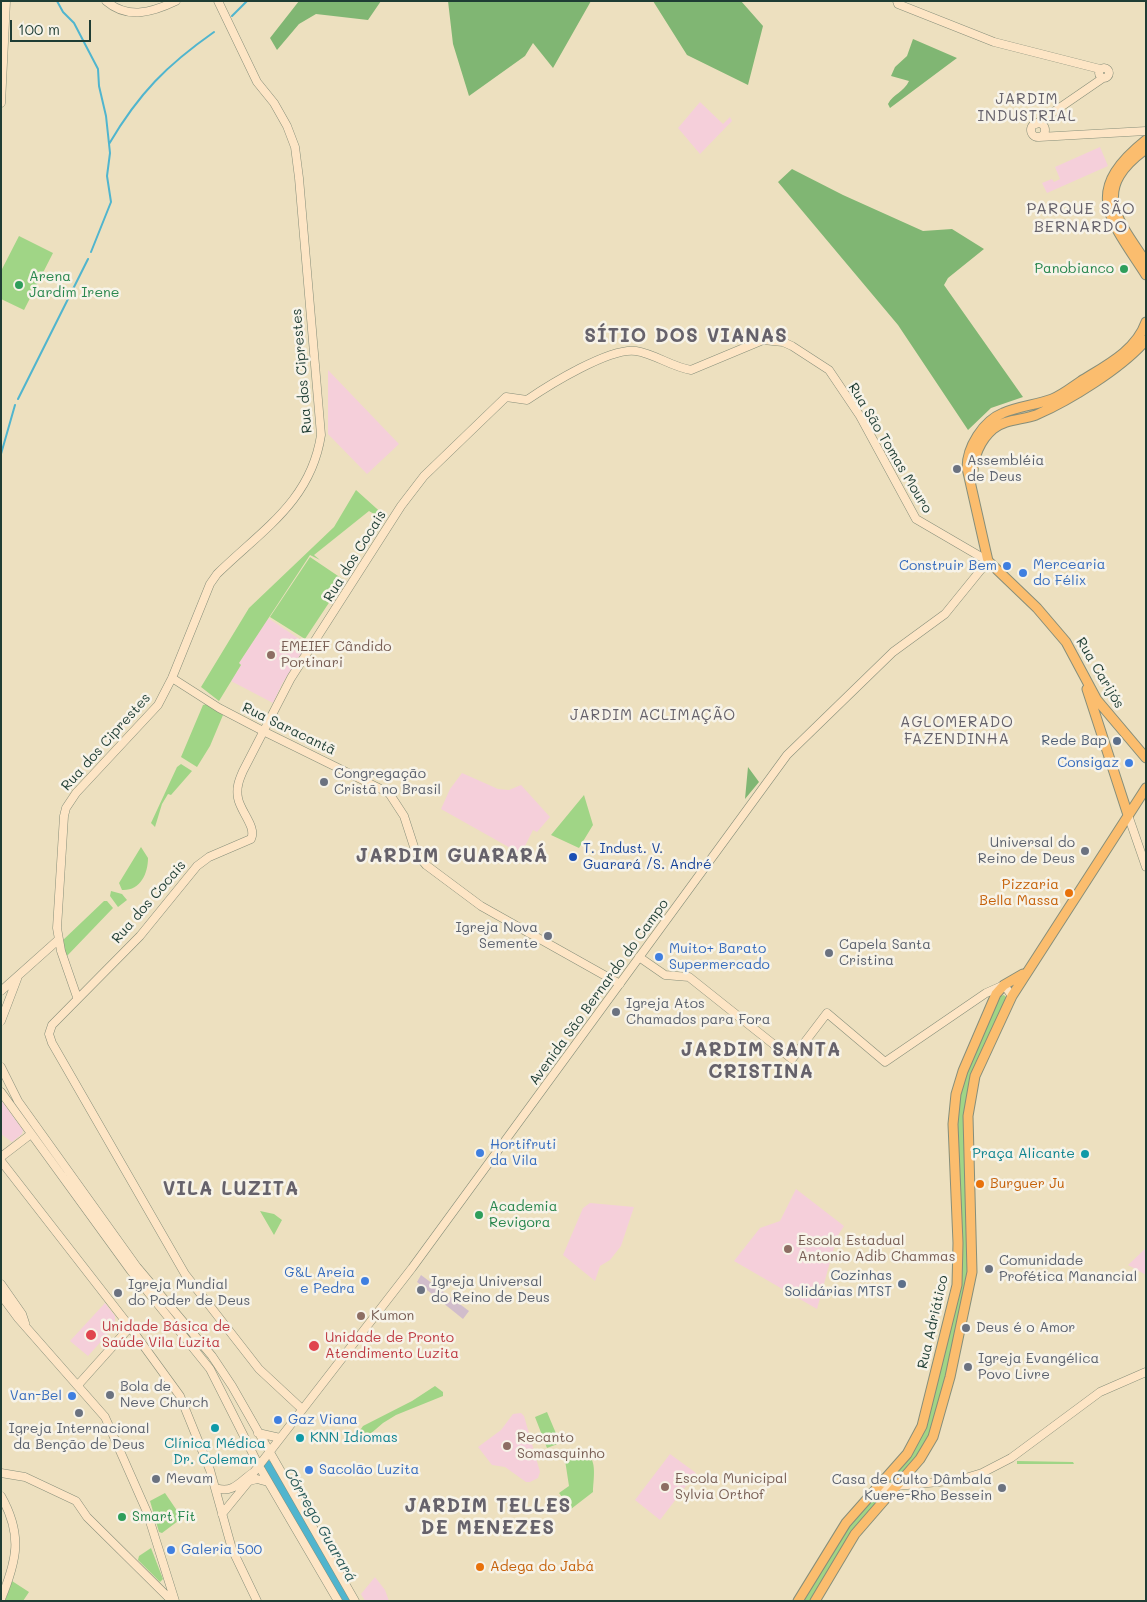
<!DOCTYPE html>
<html>
<head>
<meta charset="utf-8">
<style>
  body { margin:0 }
  #map { position:relative; width:1147px; height:1602px; overflow:hidden; background:#ede0bf; font-family:Mali,sans-serif }
  canvas { display:block }
  .frame { position:absolute; inset:0; border:2px solid #1f3d34; pointer-events:none }
  .scale { position:absolute; left:10px; top:20px; width:81px; height:22px; box-sizing:border-box; border:2px solid #1f3d34; border-top:0; padding-left:6px; font-size:15px; line-height:18px; white-space:nowrap; color:#1f3d34; -webkit-text-stroke:4px #f7f3e8; paint-order:stroke }
</style>
</head>
<body>
<div id="map">
<canvas width="1147" height="1602"></canvas>
<div class="frame"></div>
<div class="scale">100 m</div>
</div>
<script>
const c = document.querySelector('canvas').getContext('2d');
c.lineJoin = 'round';
function fill(path, color) {
  c.fillStyle = color;
  c.fill(path, 'evenodd');
}
function strokePath(path, color, width, dash) {
  c.strokeStyle = color;
  c.lineWidth = width;
  c.lineCap = dash ? 'butt' : 'round';
  c.setLineDash(dash || []);
  c.stroke(path);
}
function drawText(font, color, halo, rows, align = 'center') {
  c.font = font + ' Mali,sans-serif';
  c.lineWidth = 5;
  c.setLineDash([]);
  c.textBaseline = 'middle';
  c.strokeStyle = halo;
  c.fillStyle = color;
  for (const [text, x, y, turn = 0] of rows) {
    c.save();
    c.translate(x, y);
    c.rotate((+turn || 0) * Math.PI / 180);
    c.textAlign = isNaN(turn) ? turn : align;
    if (halo) c.strokeText(text, 0, 0);
    c.fillText(text, 0, 0);
    c.restore();
  }
}
const built = new Path2D(`
  M700,102L723,124L730,117L732,121L700,154L678,128Z
  M1100,147L1108,166L1047,193L1042,183L1052,179L1054,182L1060,179L1055,167Z
  M328,370L399,444L367,474L328,434Z
  M268,618L307,644L282,684L273,703L231,681L241,665L239,663Z
  M462,773L498,789L509,790L521,785L550,817L537,832L533,830L521,854L441,809L450,789Z
  M1,1100L23,1130L22,1134L12,1142L1,1134Z
  M796,1189L844,1226L837,1237L817,1309L734,1261L760,1228L780,1221Z
  M590,1203L634,1207L621,1246L610,1260L600,1266L595,1281L563,1255L583,1208Z
  M1146,1248V1275L1128,1265Z
  M105,1303L115,1316V1326L88,1356L70,1341Z
  M521,1413L524,1416L540,1472L538,1478L530,1482H526L505,1467L492,1465L478,1447L501,1430L513,1414Z
  M670,1454L696,1473L660,1520L635,1500Z
  M375,1577L385,1590L389,1601H365L361,1594Z`);
const industrial = new Path2D(`
  M421,1275L469,1311L463,1319L417,1282Z`);
const green = new Path2D(`
  M19,236L53,253L24,310L1,299V271Z
  M356,490L386,517L384,520L369,511L314,555L320,560L310,555L239,663L241,665L219,701L201,687L249,608L334,527Z
  M310,557L344,580L305,639L270,617Z
  M207,704L223,715L210,746L197,767L181,757L203,705Z
  M181,764L192,771L171,795L168,794L162,804L155,827L151,823L177,767Z
  M584,795L593,825L579,848L551,835Z
  M141,847L148,858C148,874 140,891 122,890L119,883Z
  M111,891L122,894L127,900L118,907L110,896Z
  M104,901H107L113,908L66,957L62,941Z
  M1004,995L1007,998L972,1075L967,1096L969,1251L966,1296L931,1436L812,1601H801L848,1524L909,1456L958,1295L956,1124L959,1094L965,1072L1000,996Z
  M260,1211L274,1214L282,1220L274,1235Z
  M435,1386L443,1392V1396L396,1415L383,1423L362,1441L359,1436L354,1439L363,1426L412,1401Z
  M547,1412L560,1443L547,1448L535,1417Z
  M586,1454C598,1459 593,1481 593,1492L571,1509L559,1493L569,1486L565,1460Z
  M1017,1461L1073,1462L1074,1464H1017Z
  M165,1493L182,1518L162,1533L159,1532L150,1501Z
  M151,1548L163,1579L160,1582L138,1560L139,1556Z
  M12,1581L29,1592L23,1601H5Z`);
const forest = new Path2D(`
  M299,1H381L368,20L316,14L299,24L277,50L270,38Z
  M448,1H591L553,68L533,43L525,56L469,96L453,44Z
  M653,1H741L763,26L748,85L687,55Z
  M913,39L957,58L890,108L888,104C893,94 904,92 909,81L891,76L895,67L907,56Z
  M792,169L843,195L923,231L952,229L984,249L948,278L944,285L1023,397L991,408L968,430L898,325L778,182Z
  M748,767L759,782L745,799Z`);
const stream = new Path2D(`
  M57,1L63,12L74,23L98,69L99,86L106,116L110,153L107,176L111,202L91,252
  M232,16L247,1
  M109,144C139,93 167,65 214,32
  M18,399L88,259
  M1,454L15,405`);
const river = new Path2D(`
  M267,1465L346,1601`);
const secondary = new Path2D(`
  M106,1C128,20 153,12 176,1
  M897,1L898,4L994,42L1100,69
  M1099 73a5 5 0 1 1 10 0a5 5 0 1 1-10 0Z
  M1,103L6,1
  M1031 130a7 7 0 1 1 14 0a7 7 0 1 1-14 0Z
  M1036,124L1103,78
  M1039,137L1146,131
  M172,678L219,708L265,732L389,793L404,816L416,853L426,865L481,906L620,984
  M1128,815L1146,867
  M639,957L665,975L689,977L792,1059L827,1013L885,1062L986,993L1004,985L1012,996
  M1,991L58,940
  M77,997L61,951L57,928L64,816L66,808L76,793L158,705L172,678L210,584L217,574C262,530 311,501 321,435L299,178L295,147L287,126L274,103L257,82L218,1
  M1,1021L17,979
  M1,1067L18,1101L137,1267L212,1356L232,1386L355,1601
  M1,1092L131,1271L210,1369L259,1466L338,1601
  M1,1157L31,1134
  M1,1161L127,1323L180,1396L210,1470L232,1549L257,1601
  M1,1284L22,1314L25,1323
  M1,1295L18,1318L105,1417L147,1512L175,1601
  M78,1385L130,1327
  M258,1433L280,1438
  M1,1473L25,1477L76,1501L87,1517L172,1601
  M216,1488C234,1494 241,1480 254,1472L412,1268L787,755L893,652L945,614L988,561L916,519L860,416L829,370L792,346L783,342L763,340L691,370C672,367 655,354 636,351C610,347 549,385 527,400L506,397L424,476L401,506L291,678L243,771C239,780 236,788 238,798C240,811 257,827 251,839L209,857L197,866L140,936L52,1025L49,1034L52,1043L185,1274L259,1369L302,1409
  M876,1488L959,1480L982,1473L1011,1458L1100,1392L1146,1372
  M1,1496C23,1535 17,1560 1,1599
  M222,1514L249,1481L257,1479L268,1482`);
const primary = new Path2D(`
  M1146,140C1081,192 1110,219 1146,275
  M1146,149C1091,189 1116,218 1146,262
  M1146,322C1136,351 1105,366 1081,381C1072,387 1062,395 1052,399C1036,405 1019,406 1003,413C983,421 967,447 967,468L988,561L1037,608L1066,642L1097,700L1146,758
  M973,473C973,458 980,440 993,429C1005,419 1022,420 1036,415C1070,400 1122,368 1146,340
  M1087,689L1128,815
  M798,1601L846,1523L907,1454L922,1426L957,1285L958,1243L953,1124L956,1094L963,1071L996,994L1004,985L1023,974
  M815,1601L855,1534L920,1459L933,1437L950,1377L972,1272L968,1116L975,1076L1012,996L1146,788`);
const markers = [
  [1124,269,5,"#2e9e5b"],
  [19,285,5,"#2e9e5b"],
  [957,469,5,"#6b7280"],
  [1007,566,5,"#3f7fe0"],
  [1023,573,5,"#3f7fe0"],
  [271,655,5,"#8d6e63"],
  [1117,741,5,"#5c6f8a"],
  [1129,763,5,"#3f7fe0"],
  [324,782,5,"#6b7280"],
  [1085,851,5,"#6b7280"],
  [573,857,5,"#1a4fb4"],
  [1069,893,5,"#e8710a"],
  [548,936,5,"#6b7280"],
  [829,953,5,"#6b7280"],
  [659,957,5,"#3f7fe0"],
  [616,1012,5,"#6b7280"],
  [480,1153,5,"#3f7fe0"],
  [1085,1154,5,"#0f9aa8"],
  [980,1184,5,"#e8710a"],
  [479,1215,5,"#2e9e5b"],
  [788,1249,5,"#8d6e63"],
  [989,1269,5,"#6b7280"],
  [365,1281,5,"#3f7fe0"],
  [902,1284,5,"#5c6f8a"],
  [421,1290,5,"#6b7280"],
  [118,1293,5,"#6b7280"],
  [361,1316,5,"#8d6e63"],
  [966,1328,5,"#6b7280"],
  [91,1335,6,"#e0444e"],
  [314,1346,6,"#e0444e"],
  [968,1367,5,"#6b7280"],
  [110,1395,5,"#6b7280"],
  [72,1396,5,"#3f7fe0"],
  [79,1413,5,"#6b7280"],
  [278,1420,5,"#3f7fe0"],
  [215,1428,5,"#0f9aa8"],
  [300,1438,5,"#0f9aa8"],
  [507,1446,5,"#8d6e63"],
  [309,1470,5,"#3f7fe0"],
  [156,1479,5,"#6b7280"],
  [665,1487,5,"#8d6e63"],
  [1002,1488,5,"#6b7280"],
  [122,1517,5,"#2e9e5b"],
  [171,1550,5,"#3f7fe0"],
  [480,1567,5,"#e8710a"]
];
const leisureNames = [
  ["Panobianco",1114,269,"right"],
  ["Arena",29,277],
  ["Jardim Irene",29,293],
  ["Academia",489,1207],
  ["Revigora",489,1223],
  ["Smart Fit",132,1517]
];
const streetNames = [
  ["Rua dos Ciprestes",302,371,-95],
  ["Rua São Tomas Mouro",890,448,59],
  ["Rua dos Cocais",355,556,-58],
  ["Rua Carijós",1100,673,59],
  ["Rua Saracantã",289,729,26],
  ["Rua dos Ciprestes",106,742,-48],
  ["Rua dos Cocais",149,902,-49],
  ["Avenida São Bernardo do Campo",599,992,-54],
  ["Rua Adriático",933,1322,-77]
];
const worshipNames = [
  ["Assembléia",967,461],
  ["de Deus",967,477],
  ["Congregação",334,774],
  ["Cristã no Brasil",334,790],
  ["Universal do",1075,843,"right"],
  ["Reino de Deus",1075,859,"right"],
  ["Igreja Nova",538,928,"right"],
  ["Semente",538,944,"right"],
  ["Capela Santa",839,945],
  ["Cristina",839,961],
  ["Igreja Atos",626,1004],
  ["Chamados para Fora",626,1020],
  ["Comunidade",999,1261],
  ["Profética Manancial",999,1277],
  ["Igreja Universal",431,1282],
  ["do Reino de Deus",431,1298],
  ["Igreja Mundial",128,1285],
  ["do Poder de Deus",128,1301],
  ["Deus é o Amor",976,1328],
  ["Igreja Evangélica",978,1359],
  ["Povo Livre",978,1375],
  ["Bola de",120,1387],
  ["Neve Church",120,1403],
  ["Igreja Internacional",79,1429,"center"],
  ["da Benção de Deus",79,1445,"center"],
  ["Mevam",166,1479],
  ["Casa de Culto Dâmbala",992,1480,"right"],
  ["Kuere-Rho Bessein",992,1496,"right"]
];
const shopNames = [
  ["Mercearia",1033,565],
  ["do Félix",1033,581],
  ["Construir Bem",997,566,"right"],
  ["Consigaz",1119,763,"right"],
  ["Muito+ Barato",669,949],
  ["Supermercado",669,965],
  ["Hortifruti",490,1145],
  ["da Vila",490,1161],
  ["G&L Areia",355,1273,"right"],
  ["e Pedra",355,1289,"right"],
  ["Van-Bel",62,1396,"right"],
  ["Gaz Viana",288,1420],
  ["Sacolão Luzita",319,1470],
  ["Galeria 500",181,1550]
];
const educationNames = [
  ["EMEIEF Cândido",281,647],
  ["Portinari",281,663],
  ["Escola Estadual",798,1241],
  ["Antonio Adib Chammas",798,1257],
  ["Kumon",371,1316],
  ["Recanto",517,1438],
  ["Somasquinho",517,1454],
  ["Escola Municipal",675,1479],
  ["Sylvia Orthof",675,1495]
];
const serviceNames = [
  ["Rede Bap",1107,741],
  ["Cozinhas",892,1276],
  ["Solidárias MTST",892,1292]
];
const transitNames = [
  ["T. Indust. V.",583,849],
  ["Guarará /S. André",583,865]
];
const foodNames = [
  ["Pizzaria",1059,885,"right"],
  ["Bella Massa",1059,901,"right"],
  ["Burguer Ju",990,1184],
  ["Adega do Jabá",490,1567]
];
const cultureNames = [
  ["Praça Alicante",1075,1154],
  ["KNN Idiomas",310,1438,"left"],
  ["Clínica Médica",215,1444,"center"],
  ["Dr. Coleman",215,1460,"center"]
];
const healthNames = [
  ["Unidade Básica de",102,1327],
  ["Saúde Vila Luzita",102,1343],
  ["Unidade de Pronto",325,1338],
  ["Atendimento Luzita",325,1354]
];
const neighbourhoodNames = [
  ["JARDIM",1027,99],
  ["INDUSTRIAL",1027,116],
  ["JARDIM ACLIMAÇÃO",653,715],
  ["AGLOMERADO",957,722],
  ["FAZENDINHA",957,739]
];
const waterNames = [
  ["Córrego Guarará",320,1525,60]
];
const quarterNames = [
  ["PARQUE SÃO",1081,209],
  ["BERNARDO",1081,227]
];
const districtNames = [
  ["SÍTIO DOS VIANAS",686,336],
  ["JARDIM GUARARÁ",452,856],
  ["JARDIM SANTA",761,1050],
  ["CRISTINA",761,1072],
  ["VILA LUZITA",231,1189],
  ["JARDIM TELLES",488,1506],
  ["DE MENEZES",488,1528]
];
fill(built, '#f5cfda');
fill(industrial, '#d1bdcb');
fill(green, '#a0d586');
fill(forest, '#80b673');
strokePath(stream, '#50b5ce', 2);
strokePath(river, '#50b5ce', 10);
strokePath(secondary, '#868e7a', 9);
strokePath(primary, '#868e7a', 11);
strokePath(secondary, '#fde5c5', 8);
strokePath(primary, '#fbbd6e', 9);
for (const [x, y, r, color] of markers) {
  const dot = new Path2D();
  dot.arc(x, y, r, 0, 2 * Math.PI);
  c.fillStyle = color;
  c.fill(dot);
  strokePath(dot, '#f7f3e8', 2);
}
drawText('14px', '#27864d', '#f7f3e8', leisureNames, 'left');
drawText('14px', '#1f3d34', '#f7f3e8', streetNames);
drawText('14px', '#5b616d', '#f7f3e8', worshipNames, 'left');
drawText('14px', '#366cbe', '#f7f3e8', shopNames, 'left');
drawText('14px', '#785e54', '#f7f3e8', educationNames, 'left');
drawText('14px', '#4e5e75', '#f7f3e8', serviceNames, 'right');
drawText('14px', '#164399', '#f7f3e8', transitNames, 'left');
drawText('14px', '#c56008', '#f7f3e8', foodNames, 'left');
drawText('14px', '#0d838f', '#f7f3e8', cultureNames, 'right');
drawText('14px', '#be3a42', '#f7f3e8', healthNames, 'left');
c.letterSpacing = '1px';
drawText('15px', '#66626b', '#f7f3e8', neighbourhoodNames);
c.letterSpacing = '0px';
drawText('italic 15px', '#2b5b5a', '#f7f3e8', waterNames);
c.letterSpacing = '1px';
drawText('16px', '#66626b', '#f7f3e8', quarterNames);
c.letterSpacing = '0px';
c.letterSpacing = '1px';
drawText('bold 19px', '#66626b', '#f7f3e8', districtNames);
c.letterSpacing = '0px';
</script>
</body>
</html>
